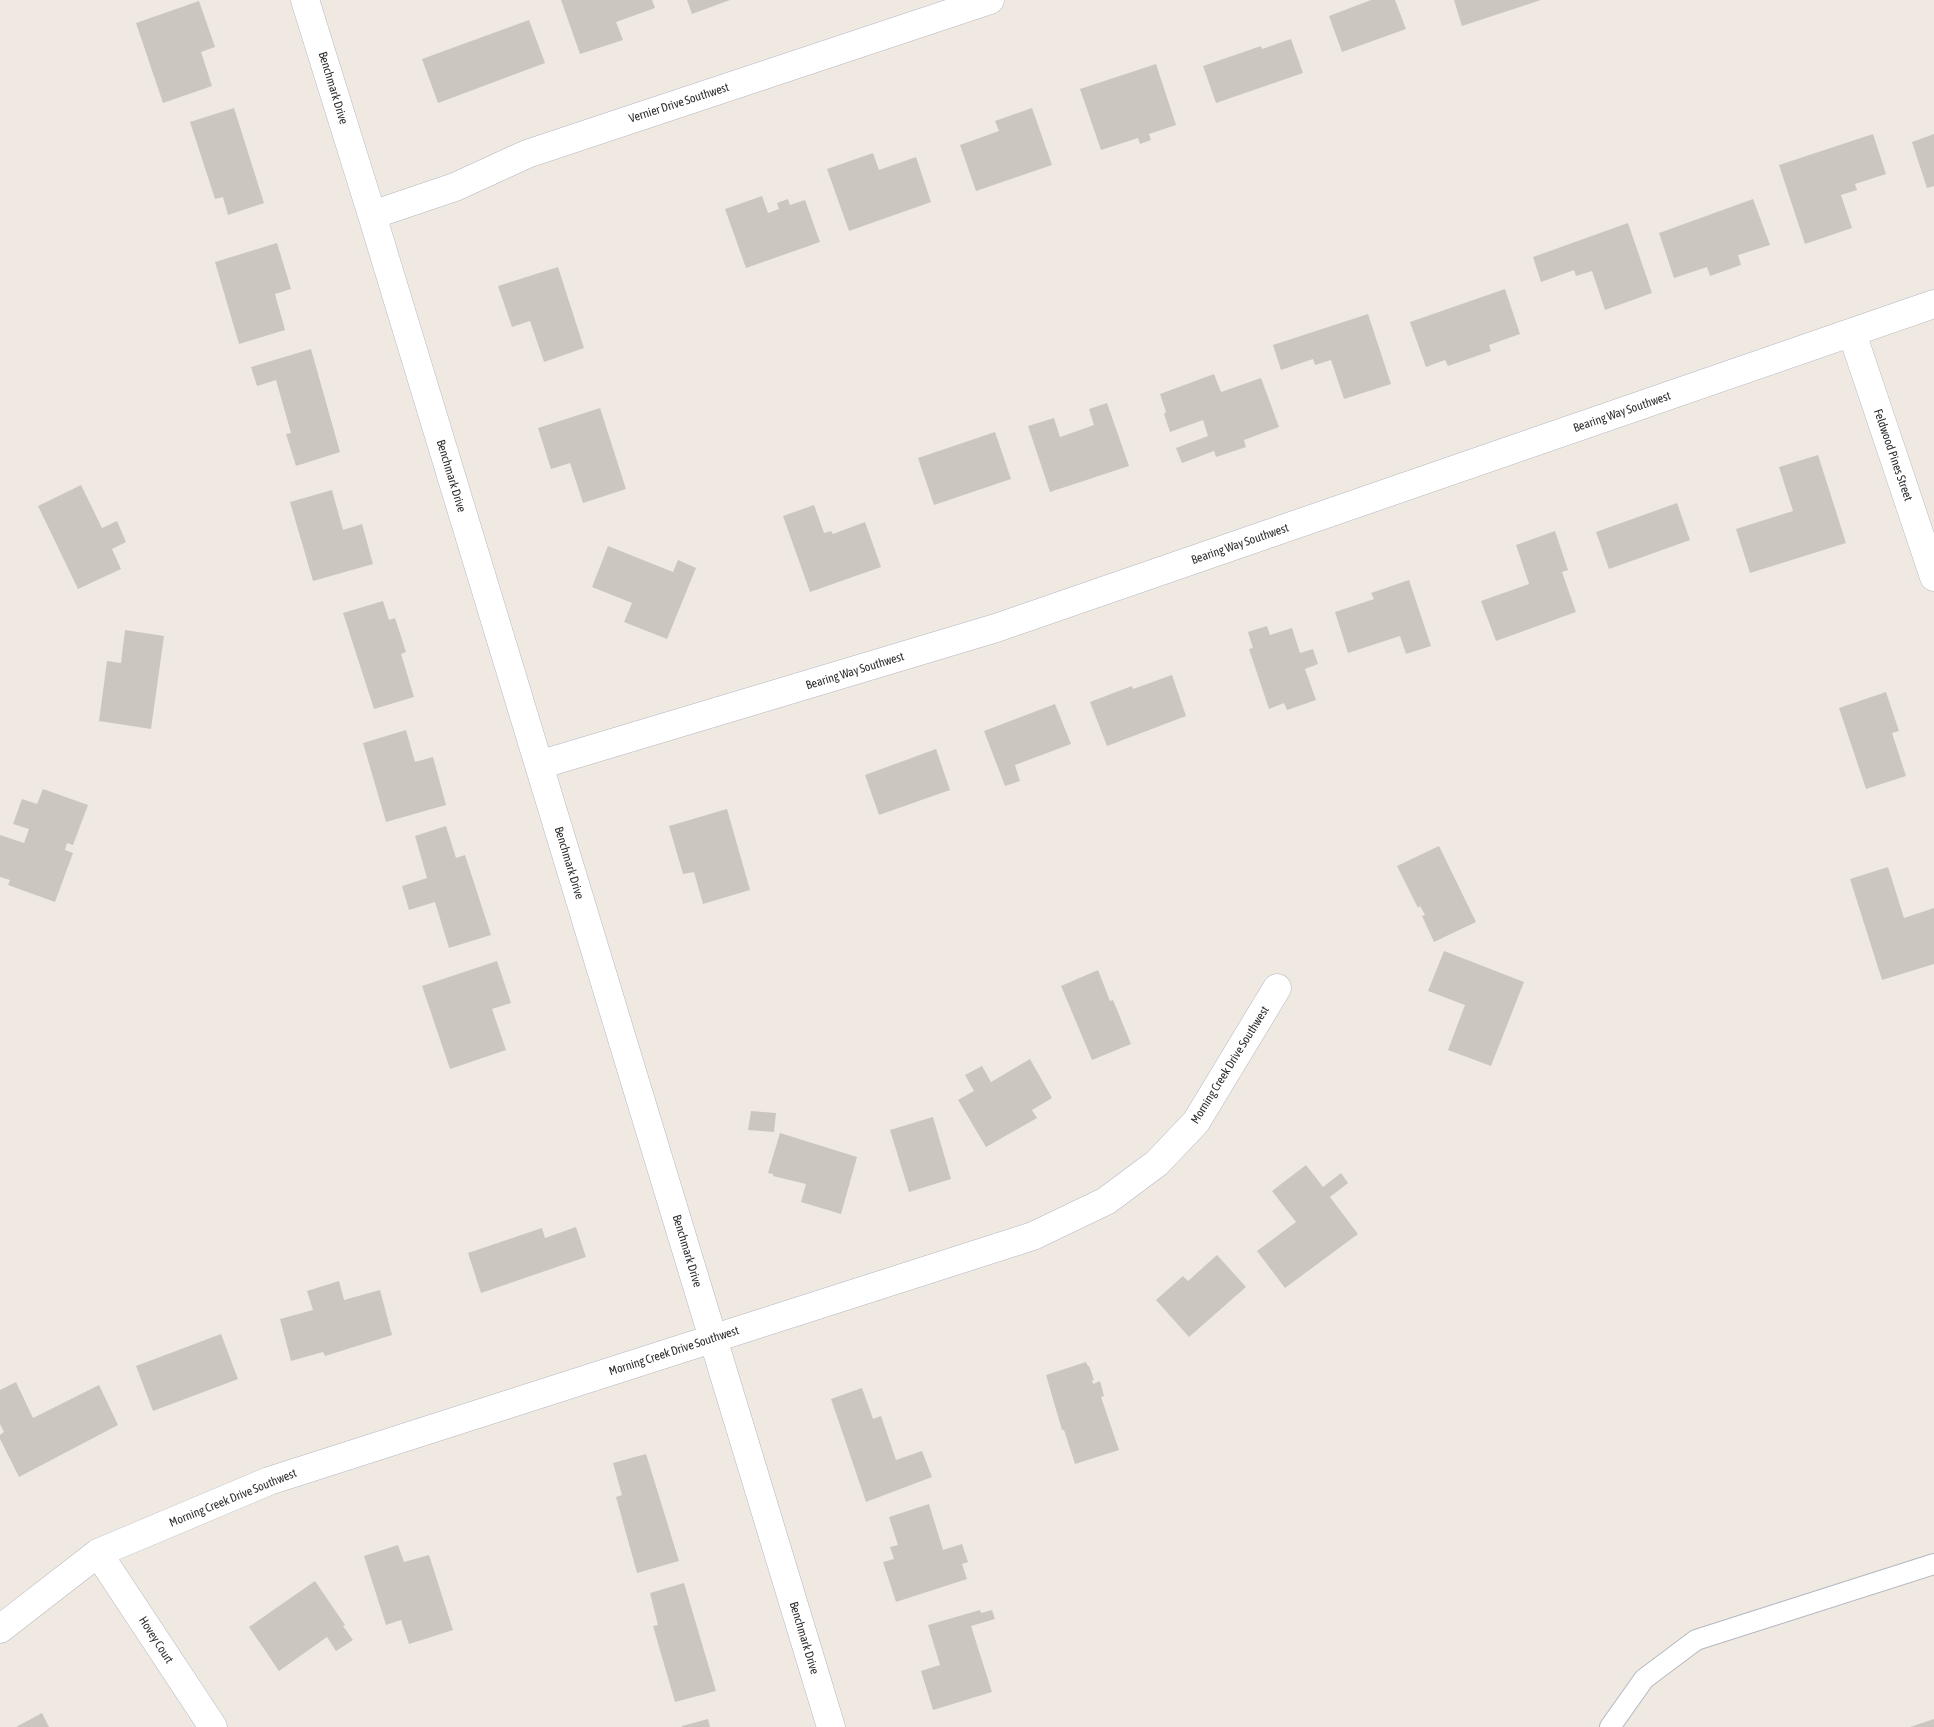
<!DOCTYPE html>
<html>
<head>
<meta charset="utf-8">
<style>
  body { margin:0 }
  canvas { display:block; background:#efe9e1 }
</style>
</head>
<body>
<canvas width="1934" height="1727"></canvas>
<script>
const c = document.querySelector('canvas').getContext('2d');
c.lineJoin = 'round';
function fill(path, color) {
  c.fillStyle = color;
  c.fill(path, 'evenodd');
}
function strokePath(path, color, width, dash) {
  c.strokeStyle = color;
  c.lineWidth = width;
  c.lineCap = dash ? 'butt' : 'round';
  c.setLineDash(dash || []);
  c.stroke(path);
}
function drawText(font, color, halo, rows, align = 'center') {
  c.font = font + ' "Asap Condensed",sans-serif';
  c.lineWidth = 4;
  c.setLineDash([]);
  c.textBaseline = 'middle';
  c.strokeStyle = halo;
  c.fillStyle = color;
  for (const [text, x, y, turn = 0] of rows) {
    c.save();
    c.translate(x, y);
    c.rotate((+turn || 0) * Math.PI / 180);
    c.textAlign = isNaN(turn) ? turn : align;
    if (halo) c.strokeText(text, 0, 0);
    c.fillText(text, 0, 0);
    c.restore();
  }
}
const building = new Path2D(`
  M561,0H652L655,8L616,22L623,40L580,54Z
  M687,0H730L692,14Z
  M1371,0H1395L1406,29L1342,52L1329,16Z
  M1454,0H1541L1462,26Z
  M199,1L215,47L201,52L212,86L163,103L136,23Z
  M529,20L545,63L438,103L422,59Z
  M1291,39L1303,73L1216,103L1203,66L1261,46L1262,49Z
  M1156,64L1176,125L1149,134L1151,140L1140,144L1138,138L1101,150L1080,89Z
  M234,108L264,203L228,215L223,197L215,199L190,122Z
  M1032,108L1052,165L976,191L960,145L999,131L995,121Z
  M1873,134L1886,174L1855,184L1857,190L1841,195L1852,228L1805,244L1779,165Z
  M1934,134V186L1927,188L1912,142Z
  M873,153L879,170L916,157L931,202L849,231L827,169Z
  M762,196L768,213L779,209L777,203L788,199L790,205L805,200L820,242L746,268L725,209Z
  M1753,199L1770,245L1738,255L1741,265L1710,276L1707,267L1674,278L1659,233Z
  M1628,223L1652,293L1605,310L1592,271L1576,276L1574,270L1541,282L1533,257Z
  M277,243L291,289L275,294L285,330L239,344L215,262Z
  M558,267L584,348L544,362L530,321L512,327L498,286Z
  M1505,289L1520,334L1489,345L1491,351L1448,366L1445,360L1426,367L1410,322Z
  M1368,314L1391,384L1344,399L1331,360L1315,365L1313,359L1281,370L1273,345Z
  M311,349L340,452L296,466L286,434L291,433L276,380L257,386L251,367Z
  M1214,374L1221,392L1261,378L1279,427L1244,440L1246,447L1216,457L1214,451L1182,463L1176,448L1208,436L1203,420L1170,432L1164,414L1166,412L1160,394Z
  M1107,403L1129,466L1050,492L1028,426L1054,418L1060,437L1094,425L1089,409Z
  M600,408L626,489L583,503L570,463L551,469L538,428Z
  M995,432L1011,479L934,505L918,458Z
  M1818,455L1846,543L1750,573L1736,529L1793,511L1779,467Z
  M81,485L102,528L117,521L126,542L112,549L121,569L78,589L38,506Z
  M332,490L343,530L362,524L373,564L313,581L290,502Z
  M1677,503L1690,540L1609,569L1596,532Z
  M814,505L824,533L831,531L833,534L865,522L881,567L810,592L783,516Z
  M1555,531L1568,570L1562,572L1576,612L1496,641L1481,601L1529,584L1516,545Z
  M608,546L673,572L678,560L696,568L667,639L624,622L632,603L592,587Z
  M1409,580L1431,646L1406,654L1400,636L1348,653L1335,612L1374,599L1371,593Z
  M383,601L389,620L395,618L406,652L401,654L414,697L374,709L343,613Z
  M1267,626L1270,635L1292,628L1300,653L1313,649L1318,664L1305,669L1316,700L1287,710L1284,703L1269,709L1249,649L1253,648L1248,632Z
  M125,630L164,636L151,729L99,721L107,661L121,663Z
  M1172,675L1186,716L1107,746L1090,702L1132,686L1133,689Z
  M1886,692L1899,731L1892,733L1906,776L1866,789L1839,708Z
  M1055,704L1071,744L1015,765L1020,781L1005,786L984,731Z
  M406,730L415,762L433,757L446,805L386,822L363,743Z
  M936,749L950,790L879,815L865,775Z
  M43,789L88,805L73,845L67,843L65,850L73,853L55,902L8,885L10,880L0,877V835L24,843L29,829L13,824L22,799L37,804Z
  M727,809L750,890L703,904L694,872L683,874L669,826Z
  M446,826L456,858L465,855L491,935L449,948L435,902L409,910L402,886L427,878L415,836Z
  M1439,846L1476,922L1434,942L1422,916L1425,915L1420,906L1418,908L1397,866Z
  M1888,867L1904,918L1934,908V964L1882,980L1850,879Z
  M1444,951L1524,982L1491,1066L1448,1050L1465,1005L1428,991Z
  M497,961L511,1003L492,1009L506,1050L450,1069L422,986Z
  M1098,970L1110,1001L1113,1000L1131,1044L1092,1060L1061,986Z
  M1030,1059L1052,1098L1032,1110L1037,1118L986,1147L958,1100L974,1091L965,1075L982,1066L991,1082Z
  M751,1111L776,1113L774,1132L748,1130Z
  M933,1117L951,1179L909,1192L890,1130Z
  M780,1133L857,1157L841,1214L801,1202L806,1184L773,1176V1174L768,1173Z
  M1306,1165L1323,1187L1341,1173L1348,1183L1330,1197L1358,1234L1285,1288L1257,1251L1296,1222L1272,1191Z
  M576,1227L586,1257L481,1293L468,1253L542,1228L545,1238Z
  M1217,1255L1246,1287L1189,1337L1156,1300L1183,1276L1188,1281Z
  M339,1281L344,1300L380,1290L392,1335L325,1356L323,1352L291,1361L280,1319L313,1310L307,1291Z
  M221,1334L238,1379L153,1411L136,1366Z
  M1086,1362L1088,1366H1089L1094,1380H1092L1093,1384L1100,1381L1104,1396L1101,1397L1119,1450L1075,1464L1064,1430H1062L1046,1375Z
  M16,1382L33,1418L99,1385L118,1425L19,1477L0,1439V1435L4,1432L0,1424V1390Z
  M862,1388L873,1419L881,1416L896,1460L922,1451L932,1477L866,1502L831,1399Z
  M646,1454L679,1561L637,1573L616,1497L622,1495L613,1463Z
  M929,1504L943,1550L962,1544L968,1562L962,1564L967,1579L896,1602L883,1562L894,1559L890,1547L898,1545L889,1517Z
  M398,1545L404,1562L429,1555L453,1630L409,1644L401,1620L386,1625L364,1556Z
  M315,1581L345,1625L343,1626L353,1640L336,1651L327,1637L279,1671L249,1627Z
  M684,1583L716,1691L675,1702L653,1626L658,1625L650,1593Z
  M980,1610L981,1613L992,1610L995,1619L971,1626L992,1692L933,1710L921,1671L940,1665L928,1625Z
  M42,1713L49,1727H16Z
  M708,1719L710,1727H682V1726Z
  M1934,1719V1727H1910Z`);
const service = new Path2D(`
  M1610,1727L1644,1679L1696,1640L1934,1564`);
const minor = new Path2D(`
  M305,0L372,215L831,1727
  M372,215L455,187L527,154L990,0
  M1852,333L1934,577
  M539,765L996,628L1934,304
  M98,1553L213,1727
  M0,1629L98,1553L269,1481L1033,1236L1106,1201L1157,1163L1196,1122L1277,988`);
const streetNames = [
  ["Benchmark Drive",333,88,73],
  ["Vernier Drive Southwest",679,103,-18],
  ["Bearing Way Southwest",1622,412,-19],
  ["Feldwood Pines Street",1893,455,71],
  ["Benchmark Drive",451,476,73],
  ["Bearing Way Southwest",1240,544,-19],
  ["Bearing Way Southwest",855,671,-17],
  ["Benchmark Drive",569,863,73],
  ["Morning Creek Drive Southwest",1230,1065,-58],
  ["Benchmark Drive",687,1251,73],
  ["Morning Creek Drive Southwest",674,1351,-18],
  ["Morning Creek Drive Southwest",233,1498,-22],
  ["Benchmark Drive",804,1638,73],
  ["Hovey Court",156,1640,57]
];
fill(building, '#cbc7bf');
strokePath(service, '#b4b7c1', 22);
strokePath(minor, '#b4b7c1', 29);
strokePath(service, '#fff', 20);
strokePath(minor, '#fff', 28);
drawText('12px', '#2e2e2e', '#fff', streetNames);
</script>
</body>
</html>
